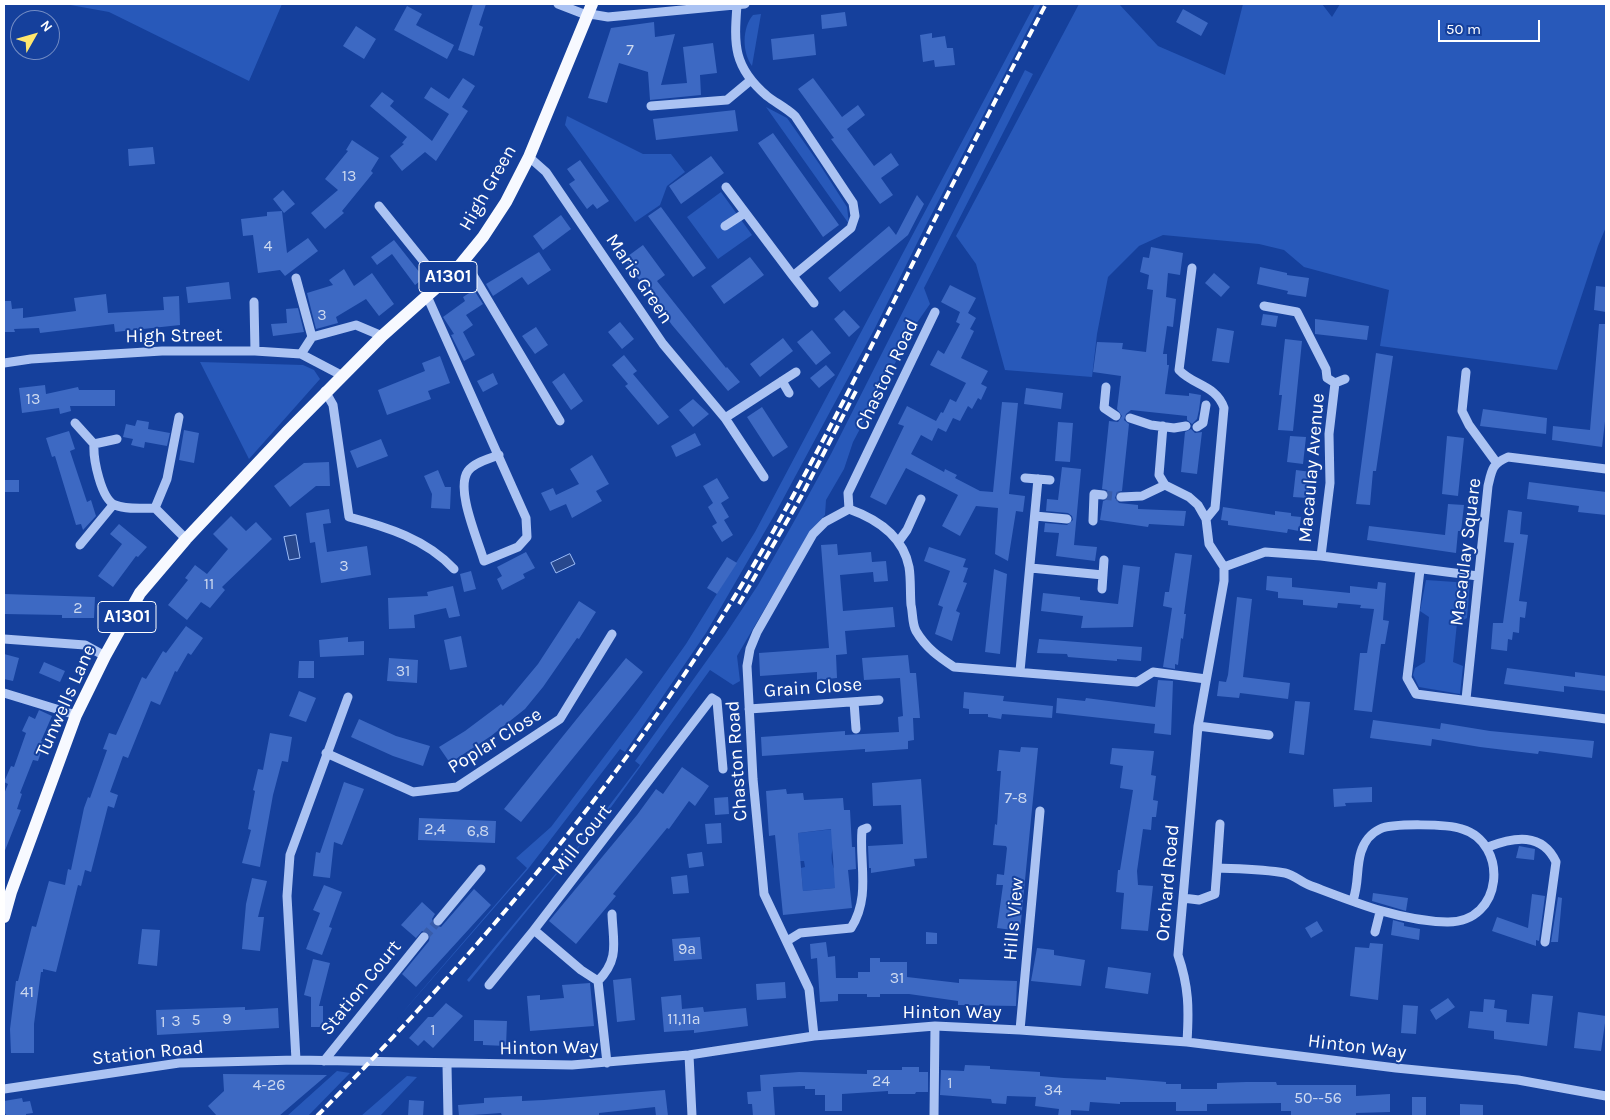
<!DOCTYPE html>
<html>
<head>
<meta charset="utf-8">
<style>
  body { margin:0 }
  #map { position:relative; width:1610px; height:1120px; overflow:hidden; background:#15409c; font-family:Karla,sans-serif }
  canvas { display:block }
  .frame { position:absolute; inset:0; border:5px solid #fff; pointer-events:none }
  .north { position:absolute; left:10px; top:10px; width:50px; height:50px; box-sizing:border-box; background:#15409c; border:1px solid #738cc4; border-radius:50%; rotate:52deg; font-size:14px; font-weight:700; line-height:20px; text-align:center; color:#fff }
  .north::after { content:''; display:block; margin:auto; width:18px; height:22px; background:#ffe66d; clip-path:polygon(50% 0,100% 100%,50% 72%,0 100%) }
  .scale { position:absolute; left:1438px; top:20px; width:102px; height:22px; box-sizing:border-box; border:2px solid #fff; border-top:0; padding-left:6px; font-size:15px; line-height:18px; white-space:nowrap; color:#fff; -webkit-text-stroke:4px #15409c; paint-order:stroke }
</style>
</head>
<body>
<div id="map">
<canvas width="1610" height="1120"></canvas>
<div class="frame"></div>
<div class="north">N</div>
<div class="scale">50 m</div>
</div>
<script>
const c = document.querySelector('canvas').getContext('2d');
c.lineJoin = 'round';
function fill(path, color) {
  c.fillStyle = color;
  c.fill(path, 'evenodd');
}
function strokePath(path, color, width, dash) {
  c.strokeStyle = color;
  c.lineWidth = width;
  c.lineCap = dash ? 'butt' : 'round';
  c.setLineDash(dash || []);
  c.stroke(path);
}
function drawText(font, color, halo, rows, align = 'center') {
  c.font = font + ' Karla,sans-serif';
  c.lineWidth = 4;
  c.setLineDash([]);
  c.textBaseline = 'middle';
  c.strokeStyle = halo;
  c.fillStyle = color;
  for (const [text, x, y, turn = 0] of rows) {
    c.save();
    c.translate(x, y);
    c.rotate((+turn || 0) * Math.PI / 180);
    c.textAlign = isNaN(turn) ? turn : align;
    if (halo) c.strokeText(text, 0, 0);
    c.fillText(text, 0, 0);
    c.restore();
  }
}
const green = new Path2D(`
  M65,4H282L249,81L109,12Z
  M1035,4H1041L925,227L875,328L775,514L706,633L625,752L620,749L528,869L397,1019L527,868L516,858L551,827L637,713L686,644L755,532Z
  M1079,4H1119L1158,46L1225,75L1243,4H1322L1332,17L1340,4H1606V227L1598,246L1557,370L1380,346L1389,290L1304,267L1284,250L1259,244L1163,235L1139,246L1108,277L1097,334L1092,377L1005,370L976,264L956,236Z
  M761,14L752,66C742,52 742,28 753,15Z
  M1025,70L1033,74L924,288L930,304L916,324L853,442L844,469L826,500L825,515L811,530L737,656L740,681L733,685L710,670L609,810L469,982L467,980L577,848L640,765L635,761L725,635L758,585L796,518L831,454Z
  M766,107L787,118L820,165L847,207L849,224Z
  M567,116L643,154H671L685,172L667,186L660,205L635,222L565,125Z
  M721,192L752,235L718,259L687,217Z
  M200,362L303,365L314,370L320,379L249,459Z
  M1426,580L1470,583L1467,618L1457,623L1453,662L1463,666L1460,694L1419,687L1413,675L1415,668L1425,662L1429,617L1420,611Z
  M843,828C827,854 828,863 845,887L803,891L801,868L805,867L804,861H800L798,833Z
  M337,1071L350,1073L308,1116H287Z
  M407,1076L417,1077L380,1116H361Z`);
const water = new Path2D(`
  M296,535L300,558L289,560L284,537Z
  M570,554L575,564L556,573L551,563Z`);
const building = new Path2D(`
  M473,4H486L479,25L483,27L474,56L458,50Z
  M407,6L422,14L416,25L454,45L447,59L394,30Z
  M1183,9L1208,23L1201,36L1176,22Z
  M845,12L847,26L822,29L821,15Z
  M654,22L655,37L675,34L661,85L687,83L683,47L713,43L717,73L700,75L701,95L650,100L648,72L619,63L607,103L588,98L611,28Z
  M356,26L376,39L364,59L343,46Z
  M932,33V38L945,36L947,48H953L955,65L935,67L934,60L923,62L920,35Z
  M814,34L816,55L773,60L771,39Z
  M463,78L475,86L462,107L468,111L436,161L425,152L402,171L390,156L404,144L402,143L407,137L370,106L382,92L394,101L390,106L432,141L449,114L424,98L431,87L449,99Z
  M813,78L842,117L858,105L865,115L847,129L874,166L891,153L899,165L881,178L893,195L880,204L831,139L834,138L798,89Z
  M735,110L738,131L656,140L653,119Z
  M773,133L839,225L823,237L758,143Z
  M352,140L379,158L371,171L373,173L342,211L344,213L325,229L311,213L338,190L325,179L348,151L346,150Z
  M153,147L155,164L129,166L128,149Z
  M711,156L724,173L681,204L669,186Z
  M580,160L609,201L597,209L593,204L587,209L569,184L575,180L567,169Z
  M283,190L295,204L284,213L273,199Z
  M917,195L924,204L908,235L840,292L828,278L889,226L896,235Z
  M661,207L706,268L693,277L648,216Z
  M282,211L287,253L308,238L318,251L285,276L280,270L258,273L253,235L243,236L241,219L267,216V212Z
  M561,215L571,229L543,250L533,236Z
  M394,240L424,278L415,285L392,254L377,265L371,257Z
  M643,245L665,275L657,281L726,368L727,367L740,382L728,391L672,325L624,259Z
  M1151,247L1183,253L1180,275L1168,273L1166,297L1176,299L1173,327L1167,326L1163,354H1167V365H1169L1165,394L1189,396V393L1201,395L1199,410L1197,419L1192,424L1187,420V416L1131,410L1126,414L1124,420L1129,424L1122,491L1117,492L1115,498L1119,503L1138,505V509L1186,511L1184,526L1149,524L1148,527L1100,520L1103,501L1108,499L1109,495L1107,490L1102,489L1109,421L1118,422L1122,416L1117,409L1121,376L1093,372L1097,342L1123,343L1122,349L1146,352L1153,290L1147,289L1149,275L1140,272L1143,257L1149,258Z
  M539,252L551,270L528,285L522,277L493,296L486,284Z
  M750,257L764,275L724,304L711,286Z
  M1260,267L1287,273V275L1309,278L1306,297L1287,294L1288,291L1257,284Z
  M344,269L354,286L372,273L394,304L379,316L366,299L336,317L338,323L316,329L307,293L333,285L329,280Z
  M1214,273L1230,287L1221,297L1205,283Z
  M229,282L231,299L188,303L186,287Z
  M950,285L976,298L968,313L976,318L970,329L974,331L961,358L988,371L981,384L987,387L981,400L978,398L972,409L968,406L960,421L953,418L946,432L938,428L932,441L921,435L911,454L944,472L945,469L957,475L955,478L980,491L993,492L1002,402L1018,403L1009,494L1025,496L1023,512L1016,511L1008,561L995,554L998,508L976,506L960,536L942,526L958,495L906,468L886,505L870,497L904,426L898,424L907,406L936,421L941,412L943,413L950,399L956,402L966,383L930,365L938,350L944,354L960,324L956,322L960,312L941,302Z
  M1596,286L1606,287V312L1594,310Z
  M474,290L483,304L466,315L473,325L463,332L475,355L464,361L451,335L454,334L443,317L465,301L463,297Z
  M106,294L108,313L164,310L163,297L179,296L180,325L115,332L114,324L40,333L39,328L14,329L15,332H4V301H11L12,309L23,308V318L76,311L74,298Z
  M298,308L304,332L273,336L271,324L287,323L286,309Z
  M844,310L860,327L849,337L834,319Z
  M1263,314L1278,316L1276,327L1261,325Z
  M1315,319L1369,326L1367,340L1315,334Z
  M620,322L634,339L622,349L608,332Z
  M1599,324H1606V413L1602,447L1552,440L1553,426L1590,430Z
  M536,327L548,345L535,354L522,336Z
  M1217,328L1234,331L1229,363L1212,361Z
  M812,330L831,353L816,365L797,342Z
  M783,338L793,351L760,377L750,364Z
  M1285,339L1302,341L1293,431L1278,430L1282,395H1279Z
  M1376,353L1393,356L1376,471H1373L1370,505L1356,504Z
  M624,355L637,371L633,374L669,417L658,425L625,386L628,384L612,365Z
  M440,356L450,383L428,391L431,399L387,415L378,390L425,371L422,363Z
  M826,365L835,375L819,388L810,378Z
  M493,373L498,384L483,392L477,381Z
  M564,373L583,401L571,410L552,382Z
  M45,385L46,394L78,387L79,390H115V406H70L71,411L60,414L59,408L22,413L19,388Z
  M1026,388L1063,393L1061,409L1024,404Z
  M693,399L709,414L693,427L679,410Z
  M762,407L788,447L773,457L747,417Z
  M1483,409L1547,418L1546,434L1480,426Z
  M137,420L149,422L148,429L170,433L167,446L145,442L144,448L131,445L133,439L123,437L126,424L135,426Z
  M1058,422L1073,423L1070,462L1055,461Z
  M1191,429L1195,433L1202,432L1197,474L1181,472L1185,432Z
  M184,430L199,433L194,463L179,460Z
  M69,431L75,449L70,451L87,502L91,500L96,516L83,530L81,524L76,525L55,456L52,457L46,438Z
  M695,433L701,445L676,457L671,446Z
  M1290,436L1306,437L1303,464L1287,462Z
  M1447,436L1464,438L1458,496L1442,494Z
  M381,439L388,456L357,468L350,451Z
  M592,455L609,484L596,491L602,501L572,518L566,504L550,511L541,493L553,488L556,495L579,484L570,469Z
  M329,462L330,486H316L290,507L274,486L304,463Z
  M1062,467L1081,469L1074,545L1097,547L1095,561L1056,556L1059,533L1044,532L1045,523L1067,525L1073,520L1072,516L1068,513L1046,511L1047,499L1058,500Z
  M438,470L445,487H451L450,509L431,508L432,494L424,476Z
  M1296,470L1311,472L1308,498L1293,497Z
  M717,478L729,498L721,503L729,517L724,520L733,535L722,542L712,526L717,523L708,507L713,503L703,486Z
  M4,480H19V492H4Z
  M1529,482L1606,492V515L1578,512L1579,506L1527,499Z
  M1448,504L1464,505L1461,531H1458L1456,553L1367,540L1369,526L1445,535Z
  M1223,507L1275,515V511L1291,513V516L1301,517L1299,531L1288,529L1287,533L1228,525V521L1221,520Z
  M329,509L331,523L323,524L327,552L367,546L371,575L321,583L315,542L310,543L306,513Z
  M1508,510L1522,512L1520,534L1528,535L1519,601L1527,602L1525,618L1520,617L1519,633L1513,632L1512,640L1508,639L1507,651L1491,649L1493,623H1503L1514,543L1504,542Z
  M231,516L246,531L256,522L272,539L222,587L225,590L210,608L201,602L187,620L168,605L188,580L185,578L195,565L207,574L228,549L213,534Z
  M119,524L147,547L138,557L136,556L113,587L98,576L122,544L110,534Z
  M837,544L838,555L871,552L872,562L886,561L888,581L874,582L873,572L840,575L843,611L893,607L895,627L845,631L847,654L836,655L837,678L817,680V672L760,676L759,653L829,648L821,545Z
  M929,547L966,559L963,567L968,568L963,582L967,583L956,611L960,613L952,641L935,634L943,607L938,605L950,571L924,561Z
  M526,552L535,568L523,574L525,578L502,590L497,579L502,576L497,567Z
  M1175,553L1192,555L1184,614H1186L1183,639L1181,638L1178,665L1175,664V669L1163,667L1172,608L1163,606L1165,592H1169Z
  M727,557L737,563L717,594L707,588Z
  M1123,565L1140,567L1133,627L1081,628L1083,616L1041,611L1043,593L1080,597V600L1118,604Z
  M994,569L1007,574L1000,654L985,652Z
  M471,571L476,589L464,592L460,574Z
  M1267,576L1292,578V587L1350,593V586L1377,589L1378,582L1386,583L1383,620L1389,621L1385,644H1381L1372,712L1354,710L1360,653H1367L1374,609L1360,608L1361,605L1338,603L1337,608L1303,605V600L1278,598V592L1266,590Z
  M453,586L460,616L449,618L446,608L414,615L415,628L389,629L388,598L428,596L427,592Z
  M4,594L95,597L94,618H62V615L4,614Z
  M1237,597L1252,599L1243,677L1290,683L1288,699L1240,693L1239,698L1217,696L1219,681L1226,682L1228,675Z
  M579,601L596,612L579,639L577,638L543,687L525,709L491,736L450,763L439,747L465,731L501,704L503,706L538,664Z
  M186,626L203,638L191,655L188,653L177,672L175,671L160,705L151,701L128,758L123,756L110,792L118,795L114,808L108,806L91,872L85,870L81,886L78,885L56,972L43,969V972H41L34,1024V1053H11L10,1029L16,981H18L32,926L36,927L49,881L65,885L68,869L71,870L84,808L88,797L90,798L107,750L103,749L109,733L116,735L142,677L146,679L163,651L166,653Z
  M461,636L467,667L450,670L444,640Z
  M348,637V642L364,641V655L320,657L319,640Z
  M1039,639L1142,647L1141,661L1117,659V661L1068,657L1067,654L1037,653Z
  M4,654L19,658L13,681L4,679Z
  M908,655L910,673H916L920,718H913L914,740L908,741V749L865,752V749L762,756L761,737L845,731V735L899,732L898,717L903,716L900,678L864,680L862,658Z
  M389,658L418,660L417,683L387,681Z
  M626,658L643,672L521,822L504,809Z
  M299,661H314V678H298Z
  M44,662L65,671L60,682L39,673Z
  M1507,668L1575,677V672L1606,676V691L1564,686V692L1504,684Z
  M1158,680L1173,681L1171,735L1154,733L1155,724L1056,713L1057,698L1085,701L1086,698L1155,707Z
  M299,691L316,698L306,722L289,716Z
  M964,692L1004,696L1003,701L1053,706L1052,718L1002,714L1001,719L988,717V714H969V709L963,708Z
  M1295,701L1310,702L1304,755L1289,753Z
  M39,710L52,716L41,741L44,743L38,761L33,760L20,793L22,794L17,809L21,810L4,853V794L8,784L4,782L11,766L14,767L26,733L22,731L29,716L35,719Z
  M359,719L396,736L430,746L423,766L393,756L351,737Z
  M1373,720L1440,729L1441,723L1490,731L1594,741L1592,758L1539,751L1538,754L1480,747L1432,739L1431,746L1370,738Z
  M270,733L292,737L288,762L282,761L273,795L260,867L242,863L251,830L248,829L255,791L253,790L258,769L263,770Z
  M1021,747L1038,748L1020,931L997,928L1003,885H996L997,874L1004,875L1007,848L1006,846L993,845L995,824L997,825L1001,771H997L999,750L1020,752Z
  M1112,748L1154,751L1151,775L1156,776L1153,800L1158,801L1156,817H1152L1151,830L1143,829L1137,871L1138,885L1153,886L1148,931L1121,929L1124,893L1116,892L1118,870H1120L1133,790L1120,788L1123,766L1110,764Z
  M682,767L709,786L695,806L689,801L669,829L667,828L613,894L616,896L576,944L549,921L637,815L656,789L663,794Z
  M921,779L927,858L914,859L915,866L871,873V868H869L868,846L903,844L901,805L873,806L872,783Z
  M344,782L364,789L342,845L334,842L330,878L313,876L316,852L320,853Z
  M1372,787V802L1345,803L1346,806L1334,807L1333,789Z
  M786,789L787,794L803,793L804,800L843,798L844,810H850L852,847H855L856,869L848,870L852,908L783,915L775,835L769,836L766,791ZM831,829L835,888L803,891L798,833Z
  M728,797L729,814L715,815L714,798Z
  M419,818L496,821L495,843L418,840Z
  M721,823L722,843L707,844L705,824Z
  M1519,846L1535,849L1534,860L1516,858Z
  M702,852L704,866L689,868L687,854Z
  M687,875L689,893L673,894L671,877Z
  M252,878L267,881L258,917H264L260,951L242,949L246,904Z
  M324,885L342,892L329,927L332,928L322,955L306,949L320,913L313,910Z
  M474,889L491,905L416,987L402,974L429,941L430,935L428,932L422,931L416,938L401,925L422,902L435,914L432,919L434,925L441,927Z
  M1373,893L1408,898L1406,911L1372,901Z
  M1532,894L1545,896L1539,941L1536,940V946L1492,931L1497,917L1528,928Z
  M1558,897L1562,898L1558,942H1551Z
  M1393,920L1404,923V926L1420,929L1419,940L1391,935Z
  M1317,921L1323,931L1311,938L1305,928Z
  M142,929L160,930L157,966L138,964Z
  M926,932L937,933V944H926Z
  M700,937L702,959L674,961L672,939Z
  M826,942L828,957L835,956L836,978H858V972H870V958H880V962H907V977L959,983V979L1017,981L1016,1006L958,1005V1001L909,994H880V997H867V994H838V1001L820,1002L817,958L811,959L810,944Z
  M1370,943L1383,944L1378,1000L1350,996L1355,947L1369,948Z
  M1037,948L1054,950V955L1085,960L1081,986L1031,981Z
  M313,959L330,963L319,1006H323V1027H311V997L304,995Z
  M1108,967L1151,973L1148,994L1105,988Z
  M631,978L635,1020L617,1022L613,980Z
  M785,982L786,998L757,1000L756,984Z
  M590,983L594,1026L530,1031L527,996L540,995V1000L564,998L562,985Z
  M1532,994L1553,996L1547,1046L1494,1039V1031L1468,1028L1470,1011L1483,1012L1484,999L1495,1000L1494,1008L1507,1010L1506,1022L1529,1024Z
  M681,995L682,1009L703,1007L704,1012L746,1008L748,1026L694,1033V1030L664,1032L661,997Z
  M1448,998L1455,1007L1436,1020L1430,1010Z
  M446,1003L463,1016L433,1048L424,1040L418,1046L409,1038L428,1017H433Z
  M1403,1005L1418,1006L1416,1034L1401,1033Z
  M245,1007V1010L278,1008L279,1028L157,1035L156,1010Z
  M1578,1012L1606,1016L1601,1051L1574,1048Z
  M474,1020L507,1021L506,1046L483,1045V1041H474Z
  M965,1065L990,1066V1069L1040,1072V1076L1064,1078L1106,1080V1077L1166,1082V1084H1181V1089H1217V1083L1246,1082H1276L1277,1085H1356V1096L1390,1094V1112L1356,1113V1116H1291V1111H1281V1103L1207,1104V1111H1176V1102H1120V1104L1090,1102L1089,1111L1071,1110V1116H1058L1059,1109L1035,1106L1036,1097L1007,1096L1006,1104L992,1103L991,1099L940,1095L941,1070L964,1071Z
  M902,1067H919V1072H928V1092H916L915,1094H888V1091L842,1094V1111H825V1095H815V1089H805V1086L773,1087L775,1116H753L752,1104H748L747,1092L761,1091L760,1075L799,1072L867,1074V1070H902Z
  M223,1074L327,1075L279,1116H217L208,1106L224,1091Z
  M665,1090L668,1116H656L655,1107L599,1113V1116H502L501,1113L459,1116L458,1105L484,1103V1098L522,1096V1101L544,1100Z
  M1412,1097H1426V1116H1412Z
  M22,1098L23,1102L30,1101L33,1113L26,1114V1116H7L4,1112V1101Z
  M409,1100L424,1101L423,1116H408Z
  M1460,1104L1483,1105V1116H1460Z`);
const minorTunnel = new Path2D(`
  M1103,495L1121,497
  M424,937L438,921`);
const minor = new Path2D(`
  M558,4L589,16
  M590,14L608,17L745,4
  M651,106L727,100L751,80
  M529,157L546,172L663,344L725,418L764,477
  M726,187L793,276L851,228L855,216L853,203L795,116C785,107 776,103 767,96C733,67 734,45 737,5
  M379,206L441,283
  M725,226L745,213
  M464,260L560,421
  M1192,268L1179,370C1194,386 1216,385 1224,408L1215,508L1206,519
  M793,276L814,303
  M296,278L312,337
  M427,296L526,518L527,537L518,547L484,561C478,540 455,489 468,471C475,462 489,459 499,455
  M254,302L255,351
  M1264,306L1297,312L1326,369L1327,378L1335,383L1345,379
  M301,354L312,337L356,325L382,336
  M4,363L31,359L162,351H255L301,354L341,375
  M1466,372L1462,411L1469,425L1496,462
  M782,381L789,393
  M1106,387L1104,408L1116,416
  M325,391L333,405L349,517C387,527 426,539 454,569
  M725,418L796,372
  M1130,418L1151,425L1174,428L1186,426
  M75,423L94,444L117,439
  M1163,426L1159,475L1165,485L1189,497L1198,505L1206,519L1209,544L1224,567
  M1197,427L1203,423L1206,405
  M94,444C93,459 101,499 115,505C127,510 143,508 155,508L186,539
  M1025,478L1050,480
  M1121,497L1142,496L1165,485
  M155,508L167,479L179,417
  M849,509L848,493L935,312
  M1035,516L1067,519
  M1093,521L1094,494L1103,495
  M899,541L907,530L921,499
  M80,545L113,505
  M1321,556L1330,483L1329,434L1335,383
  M1224,567L1265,552L1321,556L1478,576
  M1031,568L1103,575
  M1420,570L1407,678L1416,694L1606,719
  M1102,589L1104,560
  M4,639L85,645L105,656
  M1020,671L1038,479
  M4,693L76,715
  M1466,699L1488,486C1492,469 1492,464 1508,457L1606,469
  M854,702L856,729
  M749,709L879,700
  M1198,726L1269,735
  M326,753L413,792L457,787L560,719L612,634
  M1220,824L1217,868C1240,869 1263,869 1285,873C1294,875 1301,882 1309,885C1354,902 1399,921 1447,922C1504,923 1509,843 1462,829C1448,824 1393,823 1380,829C1371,833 1364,842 1361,852C1356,868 1359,884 1353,900
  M1488,847C1514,837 1542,832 1556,862L1545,942
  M1183,898L1199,900L1215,894L1217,868
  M438,921L481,869
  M1375,932L1380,912
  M787,941L800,933L851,928C871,897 859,863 862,830L867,828
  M598,981C620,959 613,942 612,914
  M489,985L534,930
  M1020,1030L1040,811
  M814,1036L809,989L764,894L753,779L747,666L750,649L757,632L813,534L825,522L849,509C877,519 903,536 909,567C911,579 910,593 911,605C913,613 912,624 916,631C926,648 939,657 954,667L1137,682L1153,672L1206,679
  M1187,1042C1189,1009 1189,987 1178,955L1198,726L1224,581V567
  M689,1055L692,1116
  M296,1060L287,896L290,855L348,697
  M324,1061L424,937
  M607,1063L598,981L581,970L534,930L712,698L717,701L723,769
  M447,1065L448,1116
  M4,1089L179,1063L296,1060L572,1065L689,1055L814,1036L935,1026L1020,1030L1187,1042L1396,1068L1518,1080L1606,1096
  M934,1116L935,1026`);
const major = new Path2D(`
  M4,917L11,892L76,715L105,656L140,593L186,539L286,433L382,336L456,270L483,237L506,202L529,157L592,4`);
const rail = new Path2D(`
  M739,604L801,497L857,389
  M317,1116C470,962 615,789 730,604C802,488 862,365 923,243C963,163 1004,83 1046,4`);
const numberNames = [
  ["7",630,50],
  ["13",349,176],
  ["4",268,246],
  ["3",322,315],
  ["13",33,399],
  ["3",344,566],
  ["11",209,584],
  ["2",78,608],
  ["31",403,671],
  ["7-8",1016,798],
  ["2,4",435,829],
  ["6,8",478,831],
  ["9a",687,949],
  ["31",897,978],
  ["41",27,992],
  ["9",227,1019],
  ["11,11a",684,1019],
  ["5",196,1020],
  ["3",176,1021],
  ["1",163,1022],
  ["1",433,1030],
  ["24",881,1081],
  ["1",950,1083],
  ["4-26",269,1085],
  ["34",1053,1090],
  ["50--56",1318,1098]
];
const shields = [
  [448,277,58],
  [127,617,58]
];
const shieldNames = [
  ["A1301",448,277],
  ["A1301",127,617]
];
const streetNames = [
  ["High Green",488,188,-60],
  ["Maris Green",639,279,56],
  ["High Street",174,336,-1],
  ["Chaston Road",887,375,-64],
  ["Macaulay Avenue",1312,468,-85],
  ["Macaulay Square",1466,552,-83],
  ["Grain Close",813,688,-4],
  ["Tunwells Lane",66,701,-66],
  ["Poplar Close",495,741,-32],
  ["Chaston Road",737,761,-94],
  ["Mill Court",582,840,-52],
  ["Orchard Road",1168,883,-85],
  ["Hills View",1014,919,-85],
  ["Station Court",361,988,-51],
  ["Hinton Way",952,1013],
  ["Hinton Way",1357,1047,7],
  ["Hinton Way",549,1048,-1],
  ["Station Road",148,1053,-6]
];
fill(green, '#2859ba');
fill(water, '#28488d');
strokePath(water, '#9dbcf6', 1);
fill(building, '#3d69c3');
strokePath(minorTunnel, '#385dab', 9, [9, 4.5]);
strokePath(minor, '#abc3f3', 9);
strokePath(major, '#f7f9ff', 12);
strokePath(rail, '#fff', 4, [9, 4]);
drawText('16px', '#cedaf0', null, numberNames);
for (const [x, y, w] of shields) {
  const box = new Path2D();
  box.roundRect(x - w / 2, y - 15.5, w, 31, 4);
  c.fillStyle = '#15409c';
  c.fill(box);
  strokePath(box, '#fff', 1);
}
drawText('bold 18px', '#fff', null, shieldNames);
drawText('19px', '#fff', '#15409c', streetNames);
</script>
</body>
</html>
